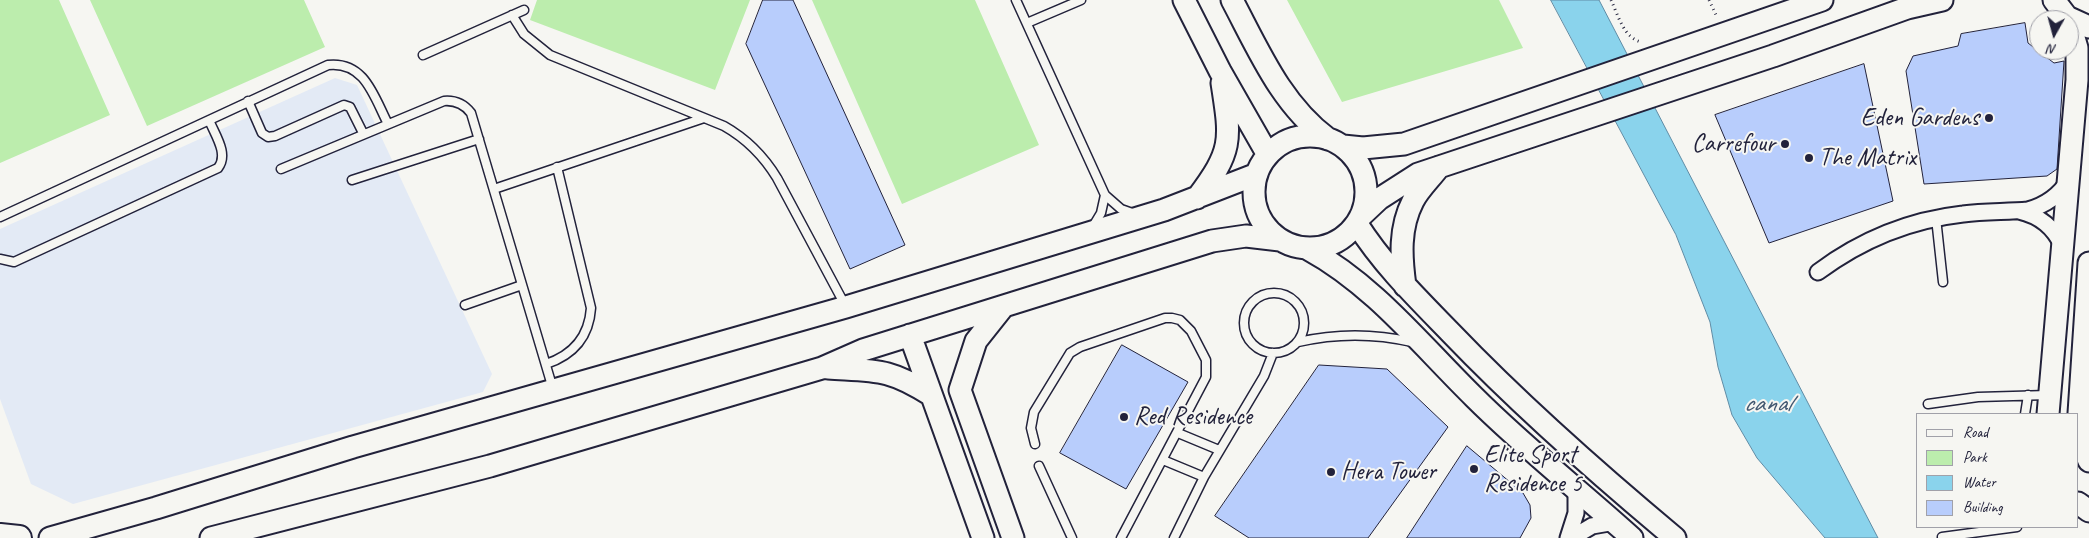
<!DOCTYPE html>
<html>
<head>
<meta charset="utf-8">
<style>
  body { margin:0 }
  #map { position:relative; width:2089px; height:538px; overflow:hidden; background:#f6f6f2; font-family:Caveat,sans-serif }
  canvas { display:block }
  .legend { position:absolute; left:1916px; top:413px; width:162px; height:115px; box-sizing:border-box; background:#f6f6f2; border:1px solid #a1a1a9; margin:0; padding:6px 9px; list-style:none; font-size:15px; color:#22223b }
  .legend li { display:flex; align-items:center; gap:10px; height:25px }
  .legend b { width:25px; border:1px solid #a1a1a9 }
  .north { position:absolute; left:2029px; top:10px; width:50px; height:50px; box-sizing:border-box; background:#f6f6f2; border:1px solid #a1a1a9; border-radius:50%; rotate:187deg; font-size:14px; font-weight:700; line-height:20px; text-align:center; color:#22223b }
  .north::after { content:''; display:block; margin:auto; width:18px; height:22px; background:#22223b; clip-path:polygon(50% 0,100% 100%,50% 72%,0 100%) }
</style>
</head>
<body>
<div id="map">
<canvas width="2089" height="538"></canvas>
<ul class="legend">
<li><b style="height:6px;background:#f6f6f2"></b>Road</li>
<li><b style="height:14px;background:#bcedad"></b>Park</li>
<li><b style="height:14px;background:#8ad3ec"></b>Water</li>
<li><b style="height:14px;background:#b8cdfc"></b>Building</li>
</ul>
<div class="north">N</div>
</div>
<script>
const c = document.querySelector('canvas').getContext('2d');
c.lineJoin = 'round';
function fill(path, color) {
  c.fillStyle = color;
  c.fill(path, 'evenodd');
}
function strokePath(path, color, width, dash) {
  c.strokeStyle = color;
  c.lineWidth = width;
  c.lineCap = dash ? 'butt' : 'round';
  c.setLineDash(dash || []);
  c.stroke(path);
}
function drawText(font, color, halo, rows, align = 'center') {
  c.font = font + ' Caveat,sans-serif';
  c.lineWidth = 4;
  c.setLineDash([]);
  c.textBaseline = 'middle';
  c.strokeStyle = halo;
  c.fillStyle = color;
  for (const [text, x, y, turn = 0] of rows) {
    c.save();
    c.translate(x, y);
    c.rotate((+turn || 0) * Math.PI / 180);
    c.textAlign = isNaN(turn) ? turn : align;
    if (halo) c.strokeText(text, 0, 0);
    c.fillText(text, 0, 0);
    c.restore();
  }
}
const built = new Path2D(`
  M335,78L357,85L492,374L483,392L73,504L31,484L0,399V229Z`);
const green = new Path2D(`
  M0,0H59L110,115L0,163Z
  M90,0H304L325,47L147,126Z
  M537,0H750L715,90L530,20Z
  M812,0H975L1039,145L902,204Z
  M1287,0H1499L1523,48L1342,102Z`);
const water = new Path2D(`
  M1551,0H1599L1878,538H1825L1757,458L1732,415L1718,367L1710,322L1676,235Z`);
const building = new Path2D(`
  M763,0H793L905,245L850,269L746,44Z
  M2025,23L2028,43L2054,63L2064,61L2057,169L2047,176L1924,184L1906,71L1913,56L1958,46L1961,34Z
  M1864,64L1893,201L1769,243L1715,115Z
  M1122,345L1188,382L1126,489L1060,453Z
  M1319,365L1387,369L1448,427L1368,538H1249L1215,516Z
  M1467,446L1523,493L1530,505L1531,518L1520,538H1407Z`);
const path = new Path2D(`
  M1611,0C1618,15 1624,39 1642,42
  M1709,0L1717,17`);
const lane = new Path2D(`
  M1016,0L1105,195L1121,209L1135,214
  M512,15L524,34L550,55L724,126C747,139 763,155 777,178L845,305
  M1027,23L1081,0
  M423,55L524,10
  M248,101L262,133L268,137L275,136L344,105L350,107L363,133
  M281,169L444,101C456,100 464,104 471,113L553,389
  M352,180L479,139
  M494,189L704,118
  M0,217L328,65C365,61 374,97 388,124
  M1936,218L1943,282
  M1092,228L1101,213L1105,195
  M0,259L14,262L218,168C229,154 215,135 209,120
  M1244 323a30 30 0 1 1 60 0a30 30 0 1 1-60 0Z
  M465,305L522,285
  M1298,342C1337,333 1373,333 1412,342
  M546,364C573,355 589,337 591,308L557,167
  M1928,404L1978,397L2048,395
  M2025,414L2028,395
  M1178,433L1219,450
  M1035,444L1031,428L1034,412L1070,353L1080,347L1165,318H1172L1180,320L1191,331L1206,360V377L1121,538
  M1163,460L1204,477
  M1039,466L1072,538
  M1942,537L2017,527
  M1174,538L1204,477L1264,376L1273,353`);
const street = new Path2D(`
  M2019,211C2040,216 2054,227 2063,247
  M1818,272C1861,240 1909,220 1963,214C1985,211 2006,212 2028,210C2046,205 2059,196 2069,180
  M1568,538L1576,513V490
  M1572,538L1592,526L1615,522`);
const secondary = new Path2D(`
  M1184,0L1220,71L1268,155
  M1232,0C1259,51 1281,104 1328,139
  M2054,0L2067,17L2089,27
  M1254 192a56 56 0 1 1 112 0a56 56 0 1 1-112 0Z
  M1343,146L1363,148L1404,144L1822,0
  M1197,198C1233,150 1231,141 1222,83
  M1362,215L1379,199L1418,174L1773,56L1907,8L1942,0
  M1357,224C1383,265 1417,298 1451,333C1521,406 1597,473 1675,538
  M1308,249C1374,285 1421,345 1474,397C1524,447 1580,491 1632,538
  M2089,263L2079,413L2081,442L2089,461
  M1405,286C1401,257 1399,228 1413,201C1419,189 1431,178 1439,167
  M1003,307L976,341L960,390L1013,538
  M910,335L983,538
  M828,368C876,371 889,368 931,395
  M2048,414L2077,80V48L2069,21
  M2078,503L2089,511
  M50,538L156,508L353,447L846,307L1164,210L1257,174
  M211,538L490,466L822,368L863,350L1212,241L1246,236L1280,240`);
const primary = new Path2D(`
  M0,536L19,538`);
const markers = [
  [1989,118,5,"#22223b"],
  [1785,144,5,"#22223b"],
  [1809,158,5,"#22223b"],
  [1124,417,5,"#22223b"],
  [1474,469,5,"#22223b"],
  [1331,472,5,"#22223b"]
];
const poiNames = [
  ["Eden Gardens",1979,118,"right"],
  ["Carrefour",1775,144,"right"],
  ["The Matrix",1819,158],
  ["Red Residence",1134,417],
  ["Elite Sport",1484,455],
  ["Residence 5",1484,484],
  ["Hera Tower",1341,472]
];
const waterNames = [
  ["canal",1767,404]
];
fill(built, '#e3eaf5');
fill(green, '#bcedad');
fill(water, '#8ad3ec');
strokePath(water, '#608ca5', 1);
fill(building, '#b8cdfc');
strokePath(building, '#22223b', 1);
strokePath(lane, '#22223b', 11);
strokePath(street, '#22223b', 19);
strokePath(secondary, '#22223b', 25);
strokePath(primary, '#22223b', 28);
strokePath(path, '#22223b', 3, [1, 4]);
strokePath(lane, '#f6f6f2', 8);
strokePath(street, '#f6f6f2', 15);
strokePath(secondary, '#f6f6f2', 21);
strokePath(primary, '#f6f6f2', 24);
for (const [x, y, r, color] of markers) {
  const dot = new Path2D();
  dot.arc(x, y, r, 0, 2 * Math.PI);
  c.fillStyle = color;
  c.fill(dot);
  strokePath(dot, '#f6f6f2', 2);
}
drawText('25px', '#22223b', '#f6f6f2', poiNames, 'left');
drawText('italic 26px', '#415770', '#f6f6f2', waterNames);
</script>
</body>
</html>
